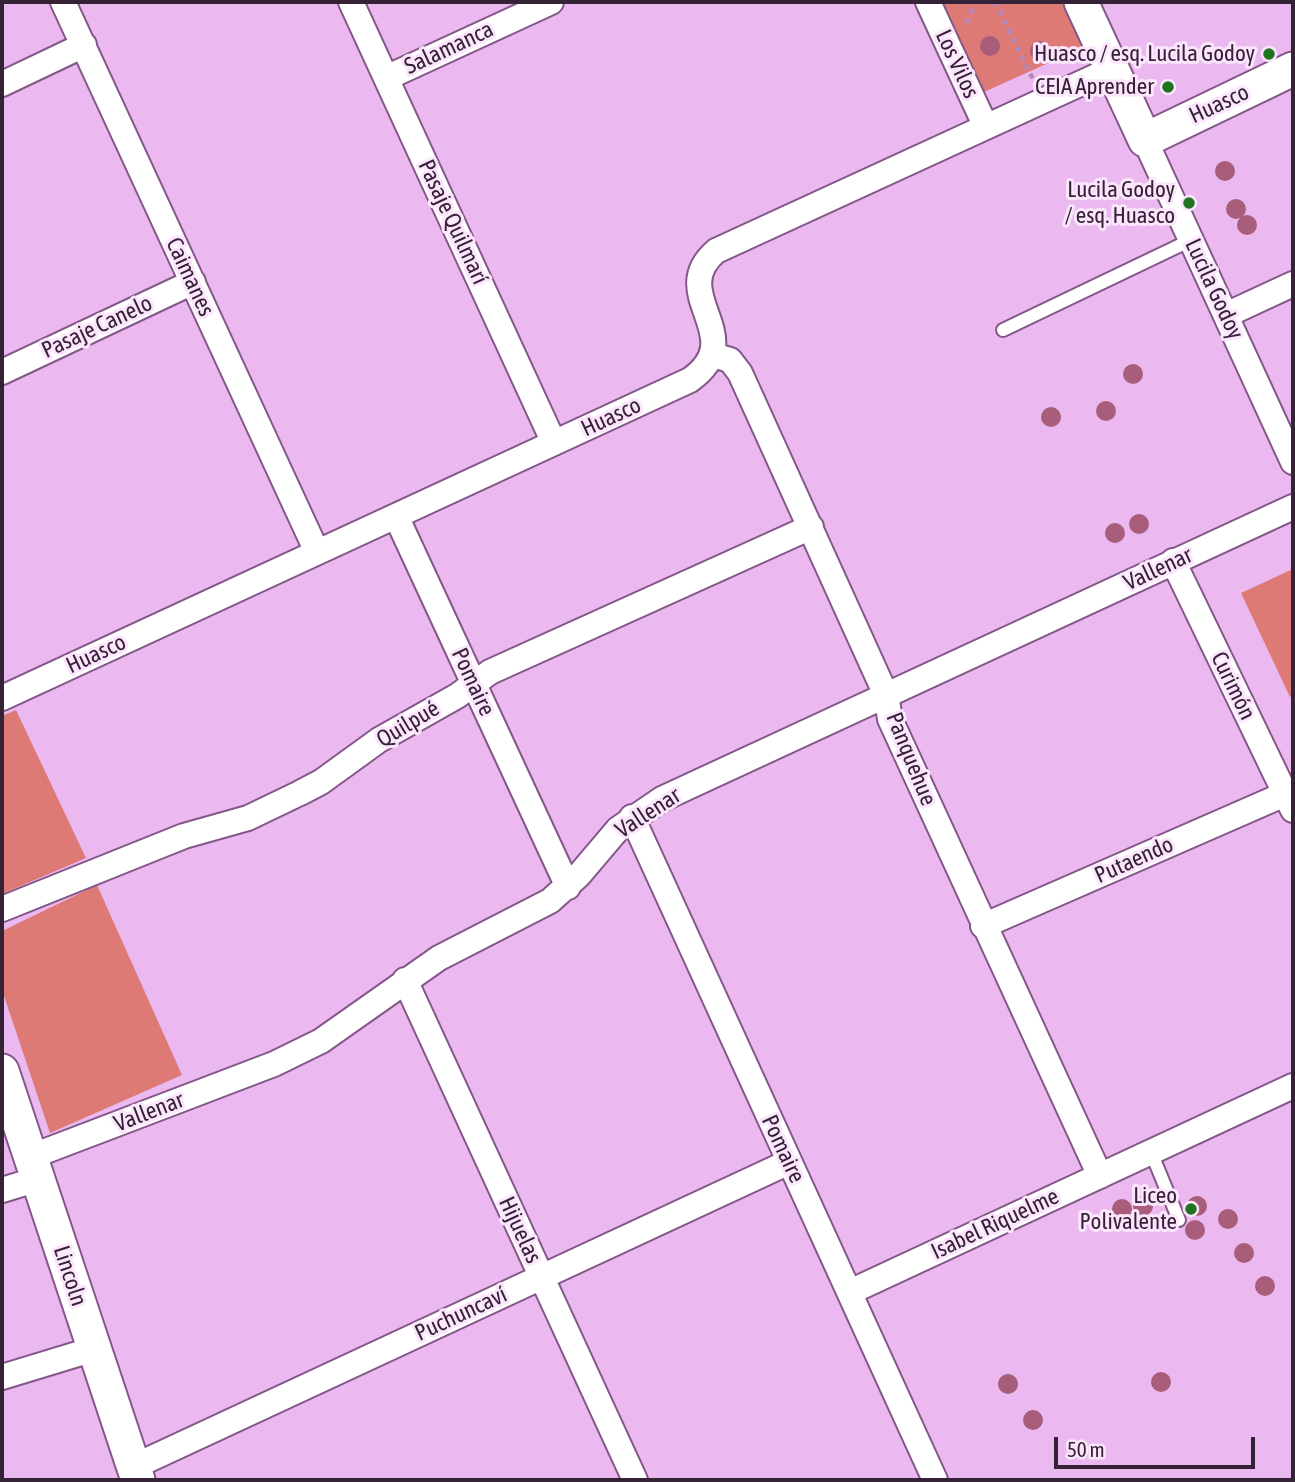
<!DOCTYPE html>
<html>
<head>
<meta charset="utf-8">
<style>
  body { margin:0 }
  #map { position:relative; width:1295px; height:1482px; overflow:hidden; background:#ebb9f0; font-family:"Asap Condensed",sans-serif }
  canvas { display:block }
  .frame { position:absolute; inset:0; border:4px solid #352237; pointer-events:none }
  .scale { position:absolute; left:1054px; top:1437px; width:201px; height:32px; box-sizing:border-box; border:4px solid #352237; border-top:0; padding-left:9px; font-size:21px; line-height:24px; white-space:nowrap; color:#352237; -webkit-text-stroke:5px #fbe6fd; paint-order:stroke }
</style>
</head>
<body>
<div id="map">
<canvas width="1295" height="1482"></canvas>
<div class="frame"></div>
<div class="scale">50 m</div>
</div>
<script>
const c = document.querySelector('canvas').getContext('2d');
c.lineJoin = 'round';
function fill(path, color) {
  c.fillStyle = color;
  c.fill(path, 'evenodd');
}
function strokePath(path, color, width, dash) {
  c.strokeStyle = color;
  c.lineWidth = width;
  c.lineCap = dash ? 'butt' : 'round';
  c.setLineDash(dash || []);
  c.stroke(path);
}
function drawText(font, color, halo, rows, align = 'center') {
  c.font = font + ' "Asap Condensed",sans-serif';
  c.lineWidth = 6;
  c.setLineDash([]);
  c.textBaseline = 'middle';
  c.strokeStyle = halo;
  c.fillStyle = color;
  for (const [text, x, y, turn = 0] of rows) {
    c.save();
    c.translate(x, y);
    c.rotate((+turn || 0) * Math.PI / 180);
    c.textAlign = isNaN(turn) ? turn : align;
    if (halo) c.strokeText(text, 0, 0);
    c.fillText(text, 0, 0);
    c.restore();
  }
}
const green = new Path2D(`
  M943,2H1063L1084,47L984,92Z
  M1293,569V695L1290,697L1241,593Z
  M16,710L86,858L2,894V716Z
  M97,885L182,1075L50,1133L2,990V931Z`);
const path = new Path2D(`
  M995,2L1033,79
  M967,23L976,2`);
const lane = new Path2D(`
  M1003,330L1191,240
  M1151,1152L1179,1220`);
const street = new Path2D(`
  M63,2L317,552
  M351,2L554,443
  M928,2L986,127
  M386,78L551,2
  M2,84L84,45
  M1145,140L1293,462
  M1226,315L1293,284
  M713,355L730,360L740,373L886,695L890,719L1100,1176
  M2,372L193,282
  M396,516L568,887
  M1173,561L1293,810
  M2,698L690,380C752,336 665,295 716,251L1112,69
  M632,817L935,1480
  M2,909L184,836L248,818L300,793L321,782L379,740L457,696L490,672L811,527
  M983,926L1285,794
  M405,980L635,1480
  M30,1157L274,1064L321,1041L439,958L550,901L579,875L618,829L662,799L1293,507
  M2,1190L38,1179
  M850,1292L1293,1086
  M2,1377L94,1349
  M133,1467L789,1162`);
const secondary = new Path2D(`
  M1081,2L1145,140L1293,69
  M2,1071L138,1480`);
const trees = [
  [990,46],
  [1040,51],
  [1225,171],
  [1236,209],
  [1247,225],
  [1133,374],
  [1106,411],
  [1051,417],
  [1139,524],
  [1115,533],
  [1143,1206],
  [1197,1206],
  [1122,1209],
  [1228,1219],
  [1195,1230],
  [1244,1253],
  [1265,1286],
  [1161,1382],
  [1008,1384],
  [1033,1420]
];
const markers = [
  [1269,54,7,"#1f741f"],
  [1168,87,7,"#1f741f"],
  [1189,203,7,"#1f741f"],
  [1191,1209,7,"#1f741f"]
];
const streetNames = [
  ["Salamanca",449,48,-25],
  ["Los Vilos",957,64,65],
  ["Huasco",1219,104,-25],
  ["Pasaje Quilmarí",453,222,65],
  ["Caimanes",190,277,65],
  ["Lucila Godoy",1214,289,65],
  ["Pasaje Canelo",97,327,-25],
  ["Huasco",611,417,-25],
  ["Vallenar",1158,569,-25],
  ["Huasco",96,654,-25],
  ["Pomaire",473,682,65],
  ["Curimón",1233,686,64],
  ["Quilpué",408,724,-31],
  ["Panquehue",911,759,68],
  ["Vallenar",648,813,-33],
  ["Putaendo",1134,860,-24],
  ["Vallenar",149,1112,-21],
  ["Pomaire",783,1149,65],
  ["Isabel Riquelme",995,1224,-25],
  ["Hijuelas",520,1230,65],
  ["Lincoln",70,1276,72],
  ["Puchuncaví",461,1314,-25]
];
const poiNames = [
  ["Huasco / esq. Lucila Godoy",1255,54],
  ["CEIA Aprender",1154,87],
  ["Lucila Godoy",1175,190],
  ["/ esq. Huasco",1175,216],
  ["Liceo",1177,1196],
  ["Polivalente",1177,1222]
];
fill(green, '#de7a76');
strokePath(lane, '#835788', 16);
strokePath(street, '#835788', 28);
strokePath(secondary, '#835788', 37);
strokePath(path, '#b38ab7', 4.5, [5, 5]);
strokePath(lane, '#fff', 12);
strokePath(street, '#fff', 24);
strokePath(secondary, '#fff', 33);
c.fillStyle = '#a85d7a';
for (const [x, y] of trees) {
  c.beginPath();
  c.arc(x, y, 10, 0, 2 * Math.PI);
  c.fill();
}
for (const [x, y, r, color] of markers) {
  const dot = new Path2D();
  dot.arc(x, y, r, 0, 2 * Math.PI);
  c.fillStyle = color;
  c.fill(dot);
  strokePath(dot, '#fbe6fd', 2.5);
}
drawText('23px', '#352237', '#fbe6fd', streetNames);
drawText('23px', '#352237', '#fbe6fd', poiNames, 'right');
</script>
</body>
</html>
